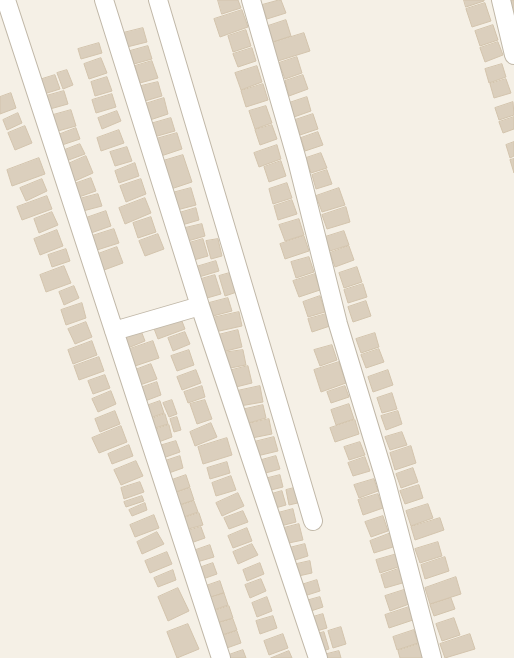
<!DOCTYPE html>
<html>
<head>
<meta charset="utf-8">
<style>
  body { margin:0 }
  canvas { display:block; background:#f5f0e6 }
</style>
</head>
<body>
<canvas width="514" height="658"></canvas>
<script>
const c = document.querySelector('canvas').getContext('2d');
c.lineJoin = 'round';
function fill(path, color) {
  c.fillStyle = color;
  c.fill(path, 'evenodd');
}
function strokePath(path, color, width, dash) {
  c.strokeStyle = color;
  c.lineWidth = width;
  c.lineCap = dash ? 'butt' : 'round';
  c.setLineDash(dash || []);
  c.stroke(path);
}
const building = new Path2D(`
  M218,0H238L241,8L222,14Z
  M279,0H281L286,13L267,19L262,5Z
  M464,0H484V1L466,7Z
  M509,0H514V13H513Z
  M485,3L491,21L472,27L466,9Z
  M242,10L248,27L220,37L214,19Z
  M286,20L291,36L273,42L268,26Z
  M493,25L498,40L480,46L475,31Z
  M143,28L147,42L127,47L123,33Z
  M246,30L251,46L233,52L228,36Z
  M304,33L310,51L278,61L272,43Z
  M498,42L503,55L485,62L480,48Z
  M99,43L102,53L81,59L78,49Z
  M148,46L152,59L134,64L130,51Z
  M252,48L256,61L238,67L233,54Z
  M297,57L302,73L285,79L279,63Z
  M101,58L107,73L89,79L84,64Z
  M152,61L158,78L140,83L135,66Z
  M502,64L506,77L489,83L485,69Z
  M257,66L262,82L241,90L235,73Z
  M67,70L73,85L63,89L57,73Z
  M55,75L60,89L44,94L39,80Z
  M303,75L308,89L289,96L285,81Z
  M107,77L112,91L95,96L91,82Z
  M506,79L511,93L494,98L490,84Z
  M158,82L162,96L145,101L141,86Z
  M263,84L268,100L246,107L241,91Z
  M64,91L68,104L50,109L46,96Z
  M11,93L16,108L0,114V97Z
  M112,94L116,107L96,113L92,100Z
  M307,97L311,111L294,117L289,103Z
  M164,98L168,114L150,120L145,104Z
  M513,102L514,115L499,120L495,108Z
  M266,106L272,123L255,129L249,111Z
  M71,110L76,126L58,131L53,115Z
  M117,111L121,121L102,129L98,118Z
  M18,113L22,123L7,130L3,120Z
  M313,114L318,129L300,135L295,120Z
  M514,117V129L503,133L499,122Z
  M171,118L175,131L154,137L150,124Z
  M272,125L277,139L260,145L255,130Z
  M25,126L32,143L15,150L8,133Z
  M76,128L80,139L62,145L58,135Z
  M119,130L124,143L101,151L97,138Z
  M318,132L323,145L305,151L301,138Z
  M177,133L182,149L161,156L156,139Z
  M514,142V156L510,158L506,145Z
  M80,144L85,154L66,161L62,151Z
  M277,145L281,159L259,167L254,153Z
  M127,147L132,161L115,166L110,152Z
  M321,153L327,168L311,173L306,158Z
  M183,155L192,182L171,189L163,161Z
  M86,156L93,173L75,181L68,164Z
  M39,158L45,174L12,186L7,170Z
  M514,159V173L510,160Z
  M281,161L286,176L269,182L264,167Z
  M135,163L139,176L119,183L115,171Z
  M327,170L332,184L316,189L312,175Z
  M91,178L96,191L79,197L74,184Z
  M42,179L47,191L26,201L20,188Z
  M141,179L146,194L126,202L120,186Z
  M287,183L292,198L273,204L269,189Z
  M191,188L196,205L177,210L172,193Z
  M339,188L345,205L322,212L316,196Z
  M98,194L102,206L83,211L79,199Z
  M47,196L52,209L22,220L17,207Z
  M145,198L151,213L125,224L119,208Z
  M292,200L297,214L278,220L274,206Z
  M346,207L350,222L327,229L322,215Z
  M196,208L199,220L182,225L179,213Z
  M106,211L111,226L91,233L86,218Z
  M52,212L58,225L39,233L34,219Z
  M151,217L156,232L138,238L133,223Z
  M299,219L304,235L285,241L279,225Z
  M202,224L205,236L188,241L185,228Z
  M114,229L119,243L97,250L92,236Z
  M57,230L63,246L40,255L34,239Z
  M344,231L349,245L330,251L325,237Z
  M158,234L164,249L145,256L139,241Z
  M304,236L309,251L285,259L280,244Z
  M203,239L208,256L194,260L189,243Z
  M218,239L222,256L211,259L206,241Z
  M349,246L354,260L335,267L330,253Z
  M117,247L123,263L104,270L98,254Z
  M66,249L70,261L52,267L48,255Z
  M309,257L314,272L296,278L291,262Z
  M216,261L219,271L199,277L196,267Z
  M64,266L71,283L46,292L40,275Z
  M357,267L362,282L344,288L339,273Z
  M233,272L240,291L225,296L219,276Z
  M315,274L320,290L299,297L293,281Z
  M215,275L221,294L207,298L201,279Z
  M363,284L367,297L348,303L344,290Z
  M74,286L79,298L64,305L59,292Z
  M320,296L325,312L308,317L303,302Z
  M228,298L232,311L213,316L209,303Z
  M366,301L371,316L353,322L348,307Z
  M82,303L86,318L66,325L61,310Z
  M239,312L242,326L215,332L212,318Z
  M326,314L330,326L312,332L308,319Z
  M180,316L185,329L158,339L153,326Z
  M86,322L92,337L75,344L68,329Z
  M140,328L145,341L128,348L123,335Z
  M238,330L242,347L222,352L218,335Z
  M185,332L190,344L173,351L168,338Z
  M375,333L379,347L361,353L356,339Z
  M92,341L97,355L73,364L68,350Z
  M153,341L159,358L132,367L127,350Z
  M332,345L337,360L320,366L314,350Z
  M379,349L384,362L366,368L361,355Z
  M189,350L194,365L177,371L171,356Z
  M243,350L246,365L225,369L222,353Z
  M99,357L104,371L79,380L74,366Z
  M339,362L346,383L321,392L314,370Z
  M151,364L157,379L140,385L135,370Z
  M248,366L252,383L232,388L228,371Z
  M196,370L201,383L182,390L177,377Z
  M388,370L393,385L373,392L368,377Z
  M105,375L110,388L93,394L88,381Z
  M157,382L161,395L145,401L140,388Z
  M202,386L205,397L188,403L184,392Z
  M260,386L263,402L240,406L237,391Z
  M345,386L349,397L331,403L327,392Z
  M111,391L116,404L98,412L92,399Z
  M392,393L397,409L382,413L377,398Z
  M172,400L177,414L169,417L163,403Z
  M205,400L212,419L197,424L190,404Z
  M160,401L164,413L150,418L146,406Z
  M349,404L354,419L336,425L331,410Z
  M263,405L266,418L245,424L241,410Z
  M115,411L120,424L100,432L95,419Z
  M398,411L402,424L386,430L381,416Z
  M165,414L168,424L152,429L149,420Z
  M177,417L181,430L174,432L170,419Z
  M269,419L272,434L252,438L248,424Z
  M355,420L359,434L335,442L330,428Z
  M211,423L217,437L195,446L190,432Z
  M169,425L172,437L156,443L151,431Z
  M121,426L127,442L99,453L92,438Z
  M402,432L407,445L390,450L385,437Z
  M274,437L278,451L257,456L254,442Z
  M227,438L232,455L203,464L198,447Z
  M176,441L180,452L163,458L159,446Z
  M360,442L365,455L349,460L344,447Z
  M129,445L133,456L112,464L108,454Z
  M411,446L416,463L395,470L390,453Z
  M180,456L183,468L166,474L162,462Z
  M276,456L280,469L262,474L258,461Z
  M365,457L370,471L353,476L348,463Z
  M136,461L143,476L121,485L114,470Z
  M227,462L230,473L210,479L207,468Z
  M413,468L418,482L401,488L396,474Z
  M186,475L190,487L173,493L169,481Z
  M280,475L283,487L267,491L264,479Z
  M231,476L236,490L216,496L212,483Z
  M374,479L378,491L359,498L354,485Z
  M140,482L144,492L124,499L121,488Z
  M419,485L423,498L405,504L400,491Z
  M298,487L302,502L289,505L286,490Z
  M190,488L194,500L176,506L173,494Z
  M282,491L286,505L272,509L268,495Z
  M238,493L244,506L222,516L216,503Z
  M378,494L383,508L363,515L358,500Z
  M142,496L144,501L126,507L124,502Z
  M194,501L198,512L181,518L177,507Z
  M145,503L147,510L132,516L129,510Z
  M428,504L433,518L411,526L406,511Z
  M293,509L296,522L277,527L274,514Z
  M243,511L248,522L229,529L224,518Z
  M199,513L203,525L185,530L182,519Z
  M154,515L159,528L135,537L130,525Z
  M383,516L388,531L371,537L365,522Z
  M440,518L444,530L415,540L411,527Z
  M299,524L303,540L284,544L280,529Z
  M201,527L205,538L188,544L184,532Z
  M247,528L252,541L233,548L228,536Z
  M157,532L164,544L142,554L137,542Z
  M391,533L396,546L374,553L370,541Z
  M438,542L442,556L420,563L415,549Z
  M252,544L258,555L238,564L233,552Z
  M305,544L308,556L289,562L285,549Z
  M210,545L214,557L197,562L193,551Z
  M167,552L172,564L150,573L145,561Z
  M397,554L401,566L380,573L376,560Z
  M445,557L449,571L425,579L421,565Z
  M310,561L312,573L294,577L292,565Z
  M213,563L217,574L200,580L196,569Z
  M260,563L264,574L247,581L243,570Z
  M401,568L406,582L385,588L381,575Z
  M173,570L176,580L158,587L154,578Z
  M456,577L461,594L430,604L425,588Z
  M261,579L266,591L250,598L245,585Z
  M317,580L320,591L301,597L298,586Z
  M220,581L224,593L207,598L203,587Z
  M178,588L189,611L168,621L158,597Z
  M407,589L412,603L390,611L385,596Z
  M224,593L228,605L211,611L207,599Z
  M267,597L272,611L257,617L252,603Z
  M320,597L323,607L305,613L302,602Z
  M451,598L455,609L434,616L430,605Z
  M229,606L233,618L216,623L212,612Z
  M412,606L416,619L389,628L385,615Z
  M323,614L327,628L310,633L306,619Z
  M273,616L277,628L260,634L256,621Z
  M454,618L460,635L442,641L436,624Z
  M233,619L237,630L219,636L216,624Z
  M188,624L199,649L177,658L167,632Z
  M341,627L346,644L333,648L328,631Z
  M414,630L418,643L397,650L393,637Z
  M237,631L241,643L224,649L220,637Z
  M324,632L329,649L319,652L314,635Z
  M283,634L288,648L269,655L264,641Z
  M470,634L475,649L445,658L440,644Z
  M419,644L423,658H400L398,651Z
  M243,650L246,658H227L226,656Z
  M289,651L292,658H271Z
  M339,651L341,658H319V656Z`);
const minor = new Path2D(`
  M6,0L221,658
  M104,0L200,306L114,331
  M158,0L313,521
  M251,0L297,160L338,324L386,482L432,658
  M501,0L514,55
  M200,306L318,658`);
fill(building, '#dbcfbd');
strokePath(building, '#d3c4ad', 1);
strokePath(minor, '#c1b8a8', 20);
strokePath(minor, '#fff', 18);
</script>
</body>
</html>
